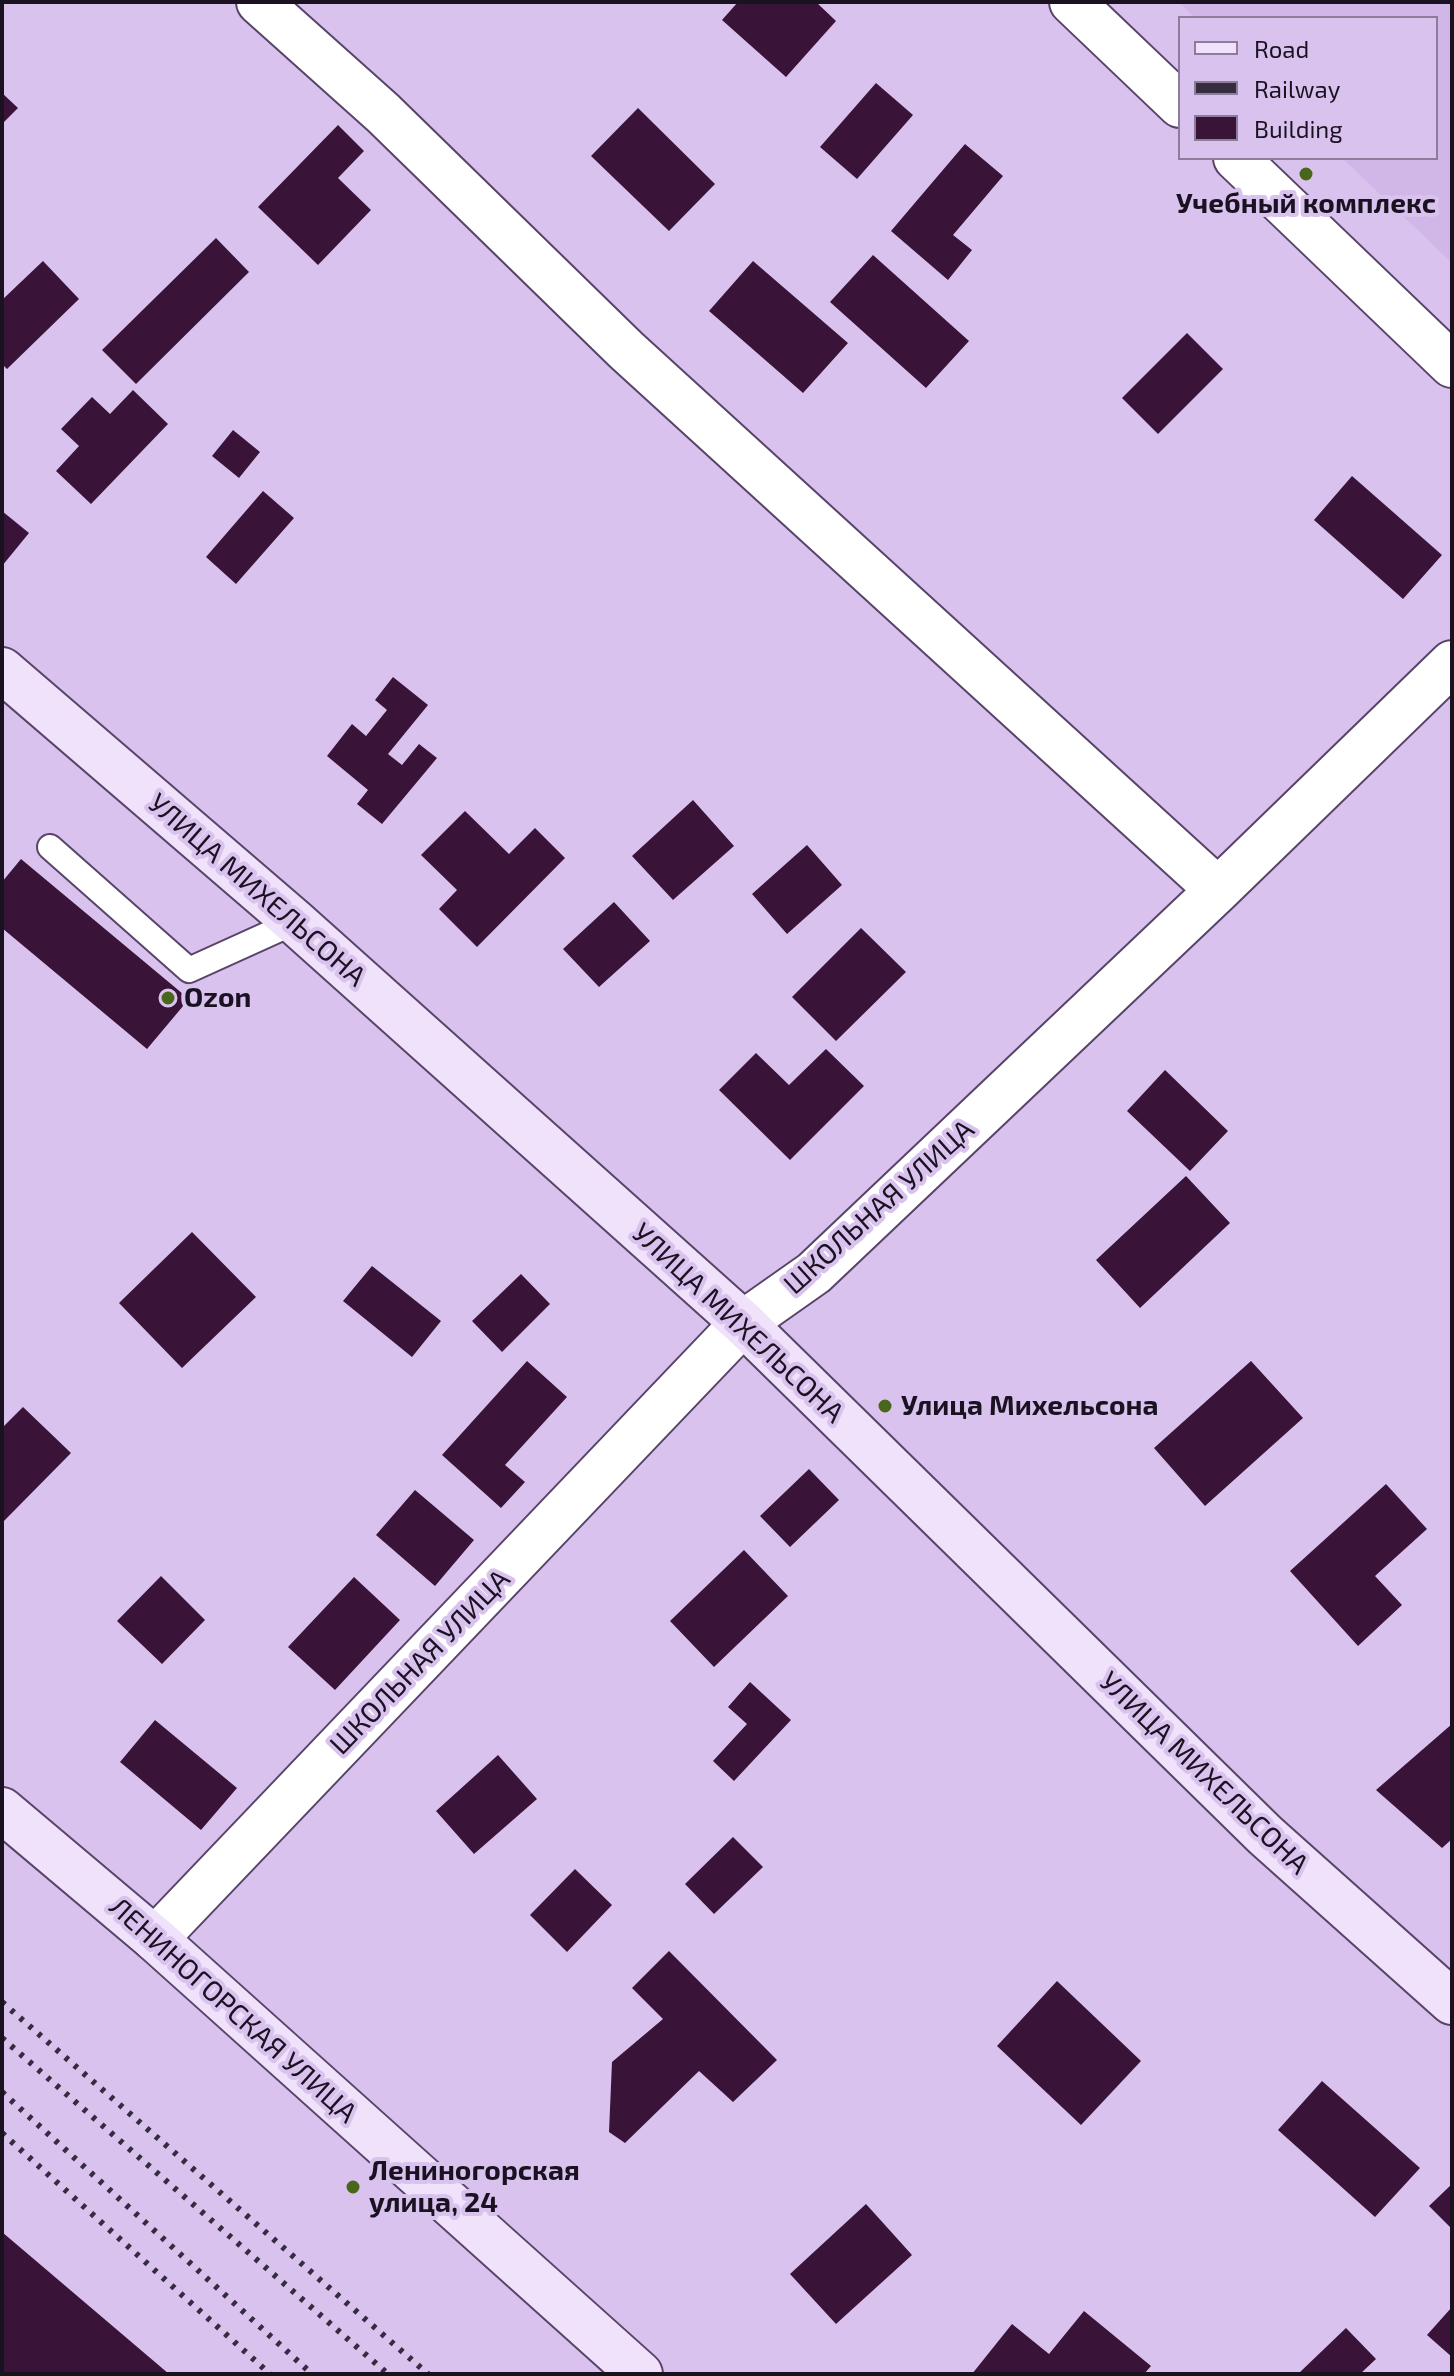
<!DOCTYPE html>
<html>
<head>
<meta charset="utf-8">
<style>
  body { margin:0 }
  #map { position:relative; width:1454px; height:2376px; overflow:hidden; background:#d9c3ee; font-family:"Exo 2",sans-serif }
  canvas { display:block }
  .frame { position:absolute; inset:0; border:4px solid #1a1221; pointer-events:none }
  .legend { position:absolute; left:1178px; top:16px; width:260px; height:144px; box-sizing:border-box; background:#d9c3ee; border:2px solid #8d7c9c; margin:0; padding:10px 14px; list-style:none; font-size:24px; color:#1a1221 }
  .legend li { display:flex; align-items:center; gap:16px; height:40px }
  .legend b { width:40px; border:2px solid #8d7c9c }
</style>
</head>
<body>
<div id="map">
<canvas width="1454" height="2376"></canvas>
<div class="frame"></div>
<ul class="legend">
<li><b style="height:10px;background:#efe2fa"></b>Road</li>
<li><b style="height:10px;background:#362c3f"></b>Railway</li>
<li><b style="height:22px;background:#391338"></b>Building</li>
</ul>
</div>
<script>
const c = document.querySelector('canvas').getContext('2d');
c.lineJoin = 'round';
function fill(path, color) {
  c.fillStyle = color;
  c.fill(path, 'evenodd');
}
function strokePath(path, color, width, dash) {
  c.strokeStyle = color;
  c.lineWidth = width;
  c.lineCap = dash ? 'butt' : 'round';
  c.setLineDash(dash || []);
  c.stroke(path);
}
function drawText(font, color, halo, rows, align = 'center') {
  c.font = font + ' "Exo 2",sans-serif';
  c.lineWidth = 8;
  c.setLineDash([]);
  c.textBaseline = 'middle';
  c.strokeStyle = halo;
  c.fillStyle = color;
  for (const [text, x, y, turn = 0] of rows) {
    c.save();
    c.translate(x, y);
    c.rotate((+turn || 0) * Math.PI / 180);
    c.textAlign = isNaN(turn) ? turn : align;
    if (halo) c.strokeText(text, 0, 0);
    c.fillText(text, 0, 0);
    c.restore();
  }
}
const built = new Path2D(`
  M1179,2H1452V263L1342,158H1436V18H1195Z`);
const building = new Path2D(`
  M738,2H816L836,21L786,77L722,20Z
  M876,83L913,115L857,179L820,147Z
  M2,93L18,108L2,124Z
  M638,108L715,184L669,231L591,156Z
  M338,125L364,151L338,178L371,210L318,265L258,207Z
  M965,144L1003,176L953,235L972,250L948,280L891,231Z
  M216,238L249,272L136,384L102,350Z
  M873,255L969,341L926,388L830,302Z
  M43,261L79,299L7,369L2,364V300Z
  M753,261L848,343L803,393L709,311Z
  M1187,333L1223,369L1158,434L1122,398Z
  M133,390L168,424L91,504L56,471L79,446L61,429L92,397L110,414Z
  M233,430L260,452L239,478L212,456Z
  M1352,476L1442,555L1403,599L1314,520Z
  M263,491L294,518L236,584L206,557Z
  M2,511L29,533L2,566Z
  M393,677L428,705L388,754L402,765L419,744L437,758L382,824L357,804L368,790L327,756L352,724L366,736L387,710L375,700Z
  M693,800L734,846L673,900L632,856Z
  M465,811L509,854L535,828L565,858L477,947L439,909L457,890L421,855Z
  M807,845L842,885L787,934L752,894Z
  M21,859L189,999L147,1049L2,928V882Z
  M614,902L650,941L599,987L563,949Z
  M861,928L906,972L836,1041L792,997Z
  M826,1049L864,1086L790,1160L719,1090L756,1053L789,1085Z
  M1165,1070L1228,1131L1190,1171L1127,1111Z
  M1186,1176L1230,1223L1140,1308L1096,1260Z
  M192,1232L256,1297L182,1368L119,1303Z
  M372,1266L441,1321L412,1357L343,1301Z
  M521,1274L550,1304L502,1352L472,1321Z
  M527,1361L567,1397L505,1465L525,1482L501,1508L442,1455Z
  M1251,1361L1303,1418L1205,1506L1154,1448Z
  M23,1407L71,1453L2,1523V1428Z
  M809,1469L839,1500L790,1547L760,1516Z
  M1386,1484L1427,1529L1375,1576L1402,1605L1358,1646L1290,1571Z
  M415,1490L474,1540L435,1586L376,1535Z
  M744,1550L788,1596L714,1667L670,1621Z
  M161,1576L205,1620L162,1664L117,1621Z
  M354,1577L400,1620L335,1690L288,1647Z
  M750,1682L791,1720L734,1781L713,1761L747,1724L728,1707Z
  M155,1720L237,1788L201,1830L120,1762Z
  M1452,1724V1839L1442,1848L1376,1790Z
  M498,1755L537,1799L474,1854L436,1811Z
  M733,1837L763,1867L714,1914L685,1884Z
  M575,1869L612,1905L567,1952L530,1915Z
  M669,1951L777,2060L733,2102L699,2071L625,2143L609,2132L612,2062L663,2019L632,1988Z
  M1057,1981L1141,2061L1081,2125L997,2046Z
  M1322,2081L1420,2168L1375,2217L1278,2130Z
  M1452,2184V2229L1429,2206Z
  M866,2204L912,2255L836,2324L790,2274Z
  M2,2232L169,2374H2Z
  M1452,2307V2357L1427,2335Z
  M1084,2311L1151,2366L1144,2374H972L1012,2324L1049,2354Z
  M1346,2328L1376,2359L1360,2374H1298Z`);
const lane = new Path2D(`
  M50,847L189,970L295,922`);
const street = new Path2D(`
  M259,2L383,113L626,350L1218,890
  M1072,2L1180,105
  M1236,158L1452,365
  M155,1939L743,1323L814,1273L1218,890L1452,663`);
const secondary = new Path2D(`
  M2,670L295,922L743,1323L1265,1835L1452,2002
  M2,1810L155,1939L640,2374`);
const rail = new Path2D(`
  M2,2002L428,2374
  M2,2038L388,2374
  M2,2092L312,2374
  M2,2133L270,2374`);
const markers = [
  [1306,174,8,"#49671b"],
  [168,998,8,"#49671b"],
  [885,1406,8,"#49671b"],
  [353,2187,8,"#49671b"]
];
const poiNames = [
  ["Учебный комплекс",1306,204,"center"],
  ["Ozon",184,998],
  ["Улица Михельсона",901,1406],
  ["Лениногорская",369,2171],
  ["улица, 24",369,2203]
];
const streetNames = [
  ["УЛИЦА МИХЕЛЬСОНА",257,890,41],
  ["ШКОЛЬНАЯ УЛИЦА",879,1207,-42],
  ["УЛИЦА МИХЕЛЬСОНА",738,1323,43],
  ["ШКОЛЬНАЯ УЛИЦА",420,1662,-46],
  ["УЛИЦА МИХЕЛЬСОНА",1204,1773,44],
  ["ЛЕНИНОГОРСКАЯ УЛИЦА",233,2010,42]
];
fill(built, '#d1b7e8');
fill(building, '#391338');
strokePath(lane, '#584468', 28);
strokePath(street, '#584468', 48);
strokePath(secondary, '#584468', 48);
strokePath(lane, '#fff', 24);
strokePath(street, '#fff', 44);
strokePath(secondary, '#efe2fa', 44);
strokePath(rail, '#362c3f', 6, [4, 8]);
for (const [x, y, r, color] of markers) {
  const dot = new Path2D();
  dot.arc(x, y, r, 0, 2 * Math.PI);
  c.fillStyle = color;
  c.fill(dot);
  strokePath(dot, '#d9c3ee', 3);
}
drawText('bold 28px', '#1a1221', '#d9c3ee', poiNames, 'left');
drawText('28px', '#1a1221', '#d9c3ee', streetNames);
</script>
</body>
</html>
